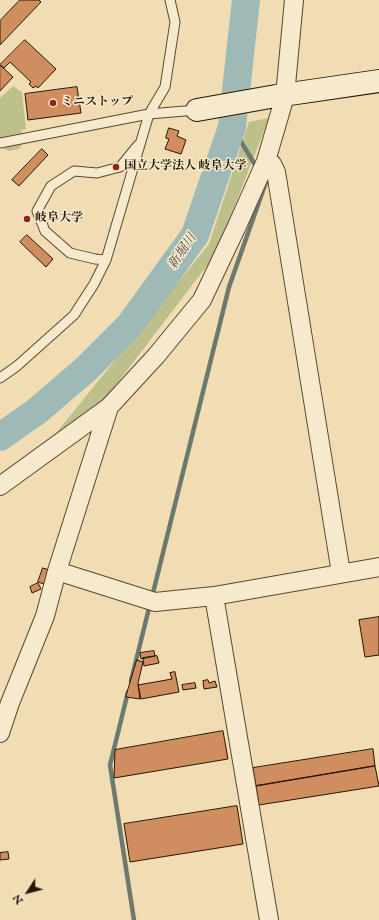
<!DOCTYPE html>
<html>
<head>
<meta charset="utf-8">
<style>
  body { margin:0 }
  #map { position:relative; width:379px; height:920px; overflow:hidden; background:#f1ddb4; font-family:"IM FELL English",serif }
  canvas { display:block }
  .north { position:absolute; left:8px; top:872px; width:40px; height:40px; -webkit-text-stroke:3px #f6e9ce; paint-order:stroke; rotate:234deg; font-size:11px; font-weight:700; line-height:16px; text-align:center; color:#261602 }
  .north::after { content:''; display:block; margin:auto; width:14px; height:18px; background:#261602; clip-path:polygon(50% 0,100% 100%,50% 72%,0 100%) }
</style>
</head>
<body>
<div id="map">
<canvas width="379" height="920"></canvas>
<div class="north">N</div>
</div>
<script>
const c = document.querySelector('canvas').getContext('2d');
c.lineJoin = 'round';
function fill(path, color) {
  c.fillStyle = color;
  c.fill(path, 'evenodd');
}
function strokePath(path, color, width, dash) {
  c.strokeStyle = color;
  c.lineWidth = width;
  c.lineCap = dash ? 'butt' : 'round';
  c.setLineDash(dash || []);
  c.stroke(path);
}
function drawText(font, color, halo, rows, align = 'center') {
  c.font = font + ' "IM FELL English","Noto Serif JP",serif';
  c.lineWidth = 3;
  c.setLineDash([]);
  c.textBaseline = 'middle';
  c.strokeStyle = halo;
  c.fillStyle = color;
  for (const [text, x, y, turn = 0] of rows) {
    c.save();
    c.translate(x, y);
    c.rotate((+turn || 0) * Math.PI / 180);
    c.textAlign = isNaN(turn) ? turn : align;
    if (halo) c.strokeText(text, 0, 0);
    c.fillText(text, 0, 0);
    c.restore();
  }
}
const green = new Path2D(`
  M13,86L22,92L26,129L21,130L25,140L19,149L9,151L0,147V98Z
  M269,118L216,254L106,398L48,443L209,244L249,122Z`);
const stream = new Path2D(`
  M232,127L257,168
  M152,597L229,287L266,182L264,179
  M131,681L150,604
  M128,692L110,765L134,920`);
const river = new Path2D(`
  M0,437L37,411L86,369L129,326L195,235L232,127L246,0`);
const building = new Path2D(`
  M20,0H39L41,2L0,45V21Z
  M25,40L56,69L38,88L36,86L33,88L29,84L31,82L10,62L4,68L0,65Z
  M0,65L13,77L0,91Z
  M77,87L81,113L28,120L25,94Z
  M169,128L179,131L177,136L186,140L181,154L165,149L169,139L166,138Z
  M42,149L48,155L19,186L12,180Z
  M27,235L53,259L46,267L20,242Z
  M43,568L49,570L44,584L38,582Z
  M38,583L41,589L32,593L30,587Z
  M379,617V655L365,657L359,620Z
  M154,651L155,656L141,659L140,653Z
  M157,656L159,663L144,666L143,658Z
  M137,660L143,662L138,683L140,699L126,697Z
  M175,672L179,692L141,699L138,685L172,679L170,673Z
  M208,680L209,683L215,681L217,687L204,689L203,681Z
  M195,683L196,688L183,690L182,685Z
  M223,731L228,759L114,778L115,750Z
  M373,749L375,766L256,786L253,768Z
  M375,766L379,786L259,805L256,786Z
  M237,806L243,844L130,862L124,824Z
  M8,852L9,859L0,860V853Z`);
const lane = new Path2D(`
  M0,143L149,114L197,110
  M106,260L95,259L70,253L45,231L37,211L51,186L74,171L97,173L120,167L138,145
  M0,378L17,366L74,315L94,284L106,260L149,114L165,87L175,22L170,0`);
const street = new Path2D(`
  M266,161L272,164L276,172L341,573
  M0,486L109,407L156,356L202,300L237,226L266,161L285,96L294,0
  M57,571L155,602L214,596L379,567
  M214,596L269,920
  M0,733L10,703L45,616L57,571L109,407`);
const secondary = new Path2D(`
  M197,110L276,96L379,81`);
const markers = [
  [53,103,4,"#8f2418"],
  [116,167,4,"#8f2418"],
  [27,219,4,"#8f2418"]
];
const poiNames = [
  ["ミニストップ",61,103],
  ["国立大学法人 岐阜大学",124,167],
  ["岐阜大学",35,219]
];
const waterNames = [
  ["新堀川",183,252,-56]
];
fill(green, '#bdc08b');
strokePath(stream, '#6d786e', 4.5);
strokePath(river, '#9dbab6', 28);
fill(building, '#d08d5f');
strokePath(building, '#261602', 1);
strokePath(lane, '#59482e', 11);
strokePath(street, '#59482e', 20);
strokePath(secondary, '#261602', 24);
strokePath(lane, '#f6e9ce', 9);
strokePath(street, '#f6e9ce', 18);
strokePath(secondary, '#f6e9ce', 22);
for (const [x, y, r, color] of markers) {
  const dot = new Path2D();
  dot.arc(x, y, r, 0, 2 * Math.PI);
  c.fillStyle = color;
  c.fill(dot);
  strokePath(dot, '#f6e9ce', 1.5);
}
drawText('bold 12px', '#261602', '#f6e9ce', poiNames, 'left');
drawText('italic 13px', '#504f41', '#f6e9ce', waterNames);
</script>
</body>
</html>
